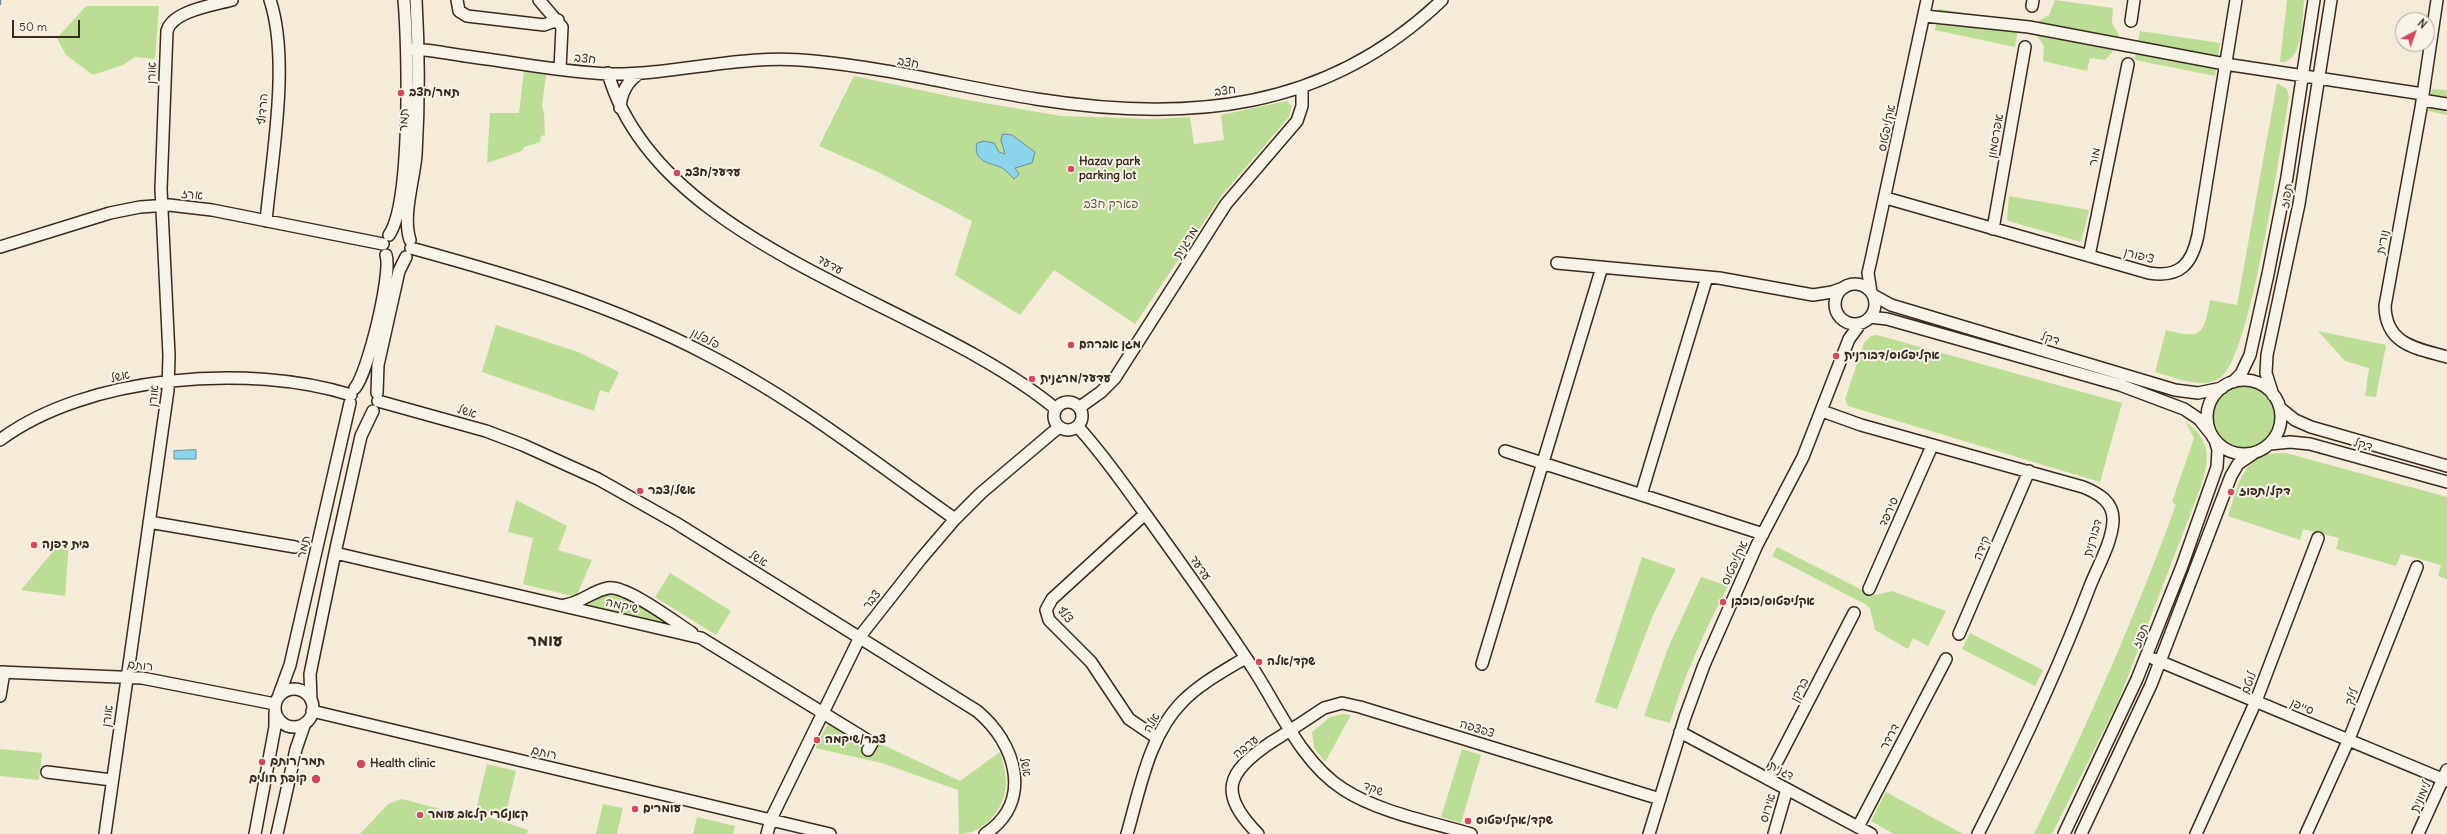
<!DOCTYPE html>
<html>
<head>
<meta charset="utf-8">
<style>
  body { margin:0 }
  #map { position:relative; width:2447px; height:834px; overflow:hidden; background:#f5ebd9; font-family:Delius,sans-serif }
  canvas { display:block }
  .north { position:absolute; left:2395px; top:12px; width:40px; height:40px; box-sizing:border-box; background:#f7f3e8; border:1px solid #aca397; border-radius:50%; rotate:41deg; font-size:11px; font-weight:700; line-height:16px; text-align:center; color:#3b2a1e }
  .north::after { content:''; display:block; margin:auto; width:14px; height:18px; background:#d1495b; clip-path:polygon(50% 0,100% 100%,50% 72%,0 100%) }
  .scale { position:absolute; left:12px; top:20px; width:68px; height:18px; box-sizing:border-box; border:2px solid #3b2a1e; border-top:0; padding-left:5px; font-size:12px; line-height:14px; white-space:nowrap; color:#3b2a1e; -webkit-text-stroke:3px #f7f3e8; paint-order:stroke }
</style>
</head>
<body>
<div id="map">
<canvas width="2447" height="834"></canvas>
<div class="north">N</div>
<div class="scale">50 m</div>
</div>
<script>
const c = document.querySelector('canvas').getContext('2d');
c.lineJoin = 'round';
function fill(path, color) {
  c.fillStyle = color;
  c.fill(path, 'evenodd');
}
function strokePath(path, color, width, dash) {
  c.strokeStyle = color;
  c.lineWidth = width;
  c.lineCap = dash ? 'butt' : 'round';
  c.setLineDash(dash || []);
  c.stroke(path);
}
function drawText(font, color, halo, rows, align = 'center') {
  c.font = font + ' Delius,"Playpen Sans Hebrew",sans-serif';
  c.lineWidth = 4;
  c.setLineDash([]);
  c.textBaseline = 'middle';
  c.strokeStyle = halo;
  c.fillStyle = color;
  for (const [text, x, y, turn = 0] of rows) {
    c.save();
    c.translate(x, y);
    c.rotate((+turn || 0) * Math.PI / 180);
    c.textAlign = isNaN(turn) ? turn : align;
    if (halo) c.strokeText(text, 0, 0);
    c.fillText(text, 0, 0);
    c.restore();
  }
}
const green = new Path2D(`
  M2055,0L2113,8L2112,23L2119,35L2116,48L2105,60L2090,58L2087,71L2043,61L2044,46L2035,33L2037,22L2049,15Z
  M2287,0H2304C2302,17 2304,64 2280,62Z
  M86,6H159L155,59L135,57L123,65L93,75L66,55L57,38Z
  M1939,9L2019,22L2015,47L1935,30Z
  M2140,31L2220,43L2215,76L2135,60Z
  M524,71L546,74L542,106L544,113L545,135L541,136L540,142L524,147L522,151L487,163L490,113H519Z
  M854,76L967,100L1061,116L1153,119L1190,117L1194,144L1224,140L1221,115L1287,101L1292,106L1289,117L1222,195L1135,324L1054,270L1020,315L955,275L972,221L880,173L819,146Z
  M2277,83L2287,89L2289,97C2281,142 2251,358 2220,378C2202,390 2174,377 2155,372L2166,330C2202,340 2204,334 2210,300L2237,305Z
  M2432,89L2447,90V115L2428,111Z
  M2009,196L2089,210L2081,242L2009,221L2007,219Z
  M496,325L578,352L619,372L609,393L600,390L594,411L482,372Z
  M2318,331L2386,345L2376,397L2365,396L2369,368L2345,361Z
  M1877,335L2122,403L2100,482L1848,406L1845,399L1864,343L1871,336Z
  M2210 417a34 34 0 1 1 68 0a34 34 0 1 1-68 0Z
  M2185,421C2212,441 2210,459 2200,489L2118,702L2052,834H2034C2087,726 2135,617 2176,505L2172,502L2194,438Z
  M2275,453H2286L2447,497V579L2438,576L2441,565L2401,554L2396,566L2336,549L2339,538L2303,529L2300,540L2228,516C2238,488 2240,458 2275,453Z
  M516,500L567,526L558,550L592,560L577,595L572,596L523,584L533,538L508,532Z
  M69,543L65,596L21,590L59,544Z
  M1777,547L1870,594L1876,595L1892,591L1946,611L1928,646L1913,638L1908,649L1875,630L1870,608L1865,604L1772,556Z
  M1642,557L1676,569L1653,615L1617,709L1595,702Z
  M670,573L731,611L716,635L655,597Z
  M1701,577L1728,586C1705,630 1684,676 1670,723L1644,716L1668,648Z
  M611,592L623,594L679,629L580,604Z
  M1970,633L2043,670L2035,686L1962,649Z
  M1342,714L1351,715L1325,762L1314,748L1312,732L1330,717Z
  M828,723L875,750L879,743L960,781L1000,752C1003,763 1006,773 1006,784C1005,809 984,834 959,834L958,790L882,763L815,748Z
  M0,749L42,753L39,780L0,776Z
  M1462,749L1481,755L1461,823L1441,817Z
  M487,764L516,771L505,817L476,809Z
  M1886,792L1963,834H1894L1871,821Z
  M402,799L471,817L476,813L528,830L527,834H360L388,804Z
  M603,804L623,808L617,834H596Z
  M697,817L735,826L733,834H693Z`);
const water = new Path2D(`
  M1003,134L1012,135L1035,152L1032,163L1015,168L1019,174L1014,179C1010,175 1005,169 1000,167C987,162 973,161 977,143L984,141L994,143L999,152L1005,154L1001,140Z
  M196,450V459H174V451Z`);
const stream = new Path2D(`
  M0,4V0`);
const minor = new Path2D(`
  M457,0L459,11L467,16L544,25L558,20
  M539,0L562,27L560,69
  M2437,0L2421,108L2385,306C2386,345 2416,348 2447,357
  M2032,6L2033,0
  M1925,16L2029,27L2225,64L2423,94
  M2131,21L2134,0
  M407,49C426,49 446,53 465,56C513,62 561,72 609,74C678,75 742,53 813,61C888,68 962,87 1036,99C1188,123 1326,111 1442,0
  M608,73C657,248 927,301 1056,409
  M2422,100L2447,104
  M620,108C621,93 627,81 640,73
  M1886,198L2149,273C2180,278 2192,264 2198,235L2236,0
  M266,221C272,157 290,60 270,0
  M1993,229L2025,47
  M389,235C412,202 408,44 404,0
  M410,240C402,216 414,180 416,155C419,104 419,52 416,0
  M0,247L110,213L140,207L169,205L212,210L383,244
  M411,248C513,276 612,305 706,354C795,399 874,462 955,519
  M2089,256L2128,64
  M1557,263L1719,278L1813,295L1832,292L1843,288
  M1835 304a20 20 0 1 1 40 0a20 20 0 1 1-40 0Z
  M1871,292L1868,273L1871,260L1927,0
  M1873,295L1891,305L2175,390L2198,393L2222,388
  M1870,317L1887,319L2120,385L2184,409L2199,419L2211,434
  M2207 417a37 37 0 1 1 74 0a37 37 0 1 1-74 0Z
  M2233,382L2241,374L2250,355L2268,274L2287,177L2314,0
  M355,388C368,372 392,274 386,255
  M377,393L378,365L399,271L406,257
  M2273,395L2266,373L2267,355L2299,204L2331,0
  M378,401L486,431L523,445L598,479L676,523L977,711C1016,743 1034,802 985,834
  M1054 416a14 14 0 1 1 28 0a14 14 0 1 1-28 0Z
  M1080,407L1101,392L1115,378L1226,204L1297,121L1302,106V88
  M2280,408L2295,420L2311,427L2447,466
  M1822,411L1861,425L2083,487C2098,493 2114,502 2113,521C2112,542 2098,566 2090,586C2058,671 2019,753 1978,834
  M1078,427C1103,454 1124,485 1146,515C1182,565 1218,615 1252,667C1279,708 1301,762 1343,789C1378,812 1431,822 1471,834
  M0,440C87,375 250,363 351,395
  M2270,444L2290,442L2310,444L2447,482
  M1505,451L1763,534
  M1641,495L1707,277
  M1145,514L1052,599L1046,610L1049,620L1091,662L1129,719L1157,738
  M149,522L295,547
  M335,553L701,638L872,743L868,750
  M1869,589L1932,446
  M565,605C581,603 592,591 608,588C626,585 675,622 692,633
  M1959,634L2029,471
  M2154,659L2447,781
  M1482,664L1602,267
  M0,672L142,678L275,704
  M275 708a19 19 0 1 1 38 0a19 19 0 1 1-38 0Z
  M279,695L290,665L350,403
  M0,696L4,672
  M311,700L310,674L335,553L361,436L373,411
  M312,711L830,834
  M1680,732L1871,834
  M47,772L112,780
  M1768,779L1854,613
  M1858,827L1946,659
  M105,834L168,390L169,355L161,189L167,31C172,11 214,5 232,0
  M255,834L275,727V713
  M277,834L296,749L305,723
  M767,834L771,819L861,635L920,560L955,519L981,493L1059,427
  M1127,834C1140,789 1149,735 1183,701C1201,683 1224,671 1245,658
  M1258,834C1218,793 1226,773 1270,743C1288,732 1306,720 1324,708L1342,703L1360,707L1660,799
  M1649,834L1685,717L1704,665L1757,545L1803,457L1849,339L1860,324
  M1774,834L1787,789
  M2064,834L2137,679L2182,566L2217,467L2218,450L2215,440
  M2081,834L2151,685L2231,476L2238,464L2254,453
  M2196,834L2256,701L2318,538
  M2306,834L2349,739L2417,567
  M2418,834L2447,770`);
const markers = [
  [401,93,4,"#d1495b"],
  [1071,169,4,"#d1495b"],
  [677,173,4,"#d1495b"],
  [1071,345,4,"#d1495b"],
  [1836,356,4,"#d1495b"],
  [1032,379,4,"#d1495b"],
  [640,491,4,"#d1495b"],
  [2231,492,4,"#d1495b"],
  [34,545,4,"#d1495b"],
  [1723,602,4,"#d1495b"],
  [1259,662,4,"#d1495b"],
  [817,740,4,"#d1495b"],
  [262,762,4,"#d1495b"],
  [361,764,5,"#d1495b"],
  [316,779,5,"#d1495b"],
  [635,809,4,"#d1495b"],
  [420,815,4,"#d1495b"],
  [1468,821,4,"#d1495b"]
];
const streetNames = [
  ["חצב",585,59,6],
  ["חצב",908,63,10],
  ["אורן",152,73,-88],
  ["חצב",1225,91,-8],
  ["הרדוף",263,109,-85],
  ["תמר",404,120,-88],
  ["אקליפטוס",1887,128,-78],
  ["אפרסמון",1996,136,-80],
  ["מור",2095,157,-79],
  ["ארז",192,195,6],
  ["תפוז",2287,196,-80],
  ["נורית",2383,242,-79],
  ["מרגנית",1186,243,-57],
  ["ציפורן",2139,256,15],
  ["עדעד",830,265,28],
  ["פלפלון",705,339,27],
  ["דקל",2050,339,17],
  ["אשל",120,377,-13],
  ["אורן",154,396,-84],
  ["אשל",467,412,18],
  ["דקל",2363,445,16],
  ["סירפד",1889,512,-66],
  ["דבורנית",2093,538,-73],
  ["תמר",304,547,-77],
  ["קידה",1982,548,-67],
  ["אשל",758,559,32],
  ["אקליפטוס",1735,563,-65],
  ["עדעד",1200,568,55],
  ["צבר",872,600,-52],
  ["שיקמה",622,606,13],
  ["צלף",1065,615,51],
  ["תפוז",2141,636,-68],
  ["רותם",140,666,5],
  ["לוטם",2249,683,-69],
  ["ברקן",1800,690,-63],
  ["לילך",2352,697,-68],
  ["סייפן",2302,707,23],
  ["אורן",108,716,-82],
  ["אלה",1152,723,-60],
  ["צפצפה",1477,729,17],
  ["דרדר",1890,737,-62],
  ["ערבה",1246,747,-39],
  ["רותם",544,753,13],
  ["אשל",1025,767,79],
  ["דגנית",1781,771,28],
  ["שקד",1373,789,22],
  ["לימונית",2421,797,-65],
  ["אירוס",1768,808,-73]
];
const poiNames = [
  ["תמר/חצב",409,93],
  ["Hazav park",1079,162],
  ["parking lot",1079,176],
  ["עדעד/חצב",685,173],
  ["מגן אברהם",1079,345],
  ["אקליפטוס/דבורנית",1844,356],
  ["עדעד/מרגנית",1040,379],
  ["אשל/צבר",648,491],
  ["דקל/תפוז",2239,492],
  ["בית דפנה",42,545],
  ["אקליפטוס/כוכבן",1731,602],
  ["שקד/אלה",1267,662],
  ["צבר/שיקמה",825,740],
  ["תמר/רותם",270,762],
  ["Health clinic",370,764],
  ["קופת חולים",307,779,"right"],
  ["עומרים",643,809],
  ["קאנטרי קלאב עומר",428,815],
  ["שקד/אקליפטוס",1476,821]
];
const parkNames = [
  ["פארק חצב",1111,205]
];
const districtNames = [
  ["עומר",545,641]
];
fill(green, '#bbdd96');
fill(water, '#8bd4ec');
strokePath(water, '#6b909a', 1);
strokePath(stream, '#6b909a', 2.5);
strokePath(minor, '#3b2a1e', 14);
strokePath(minor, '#f7f3e8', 11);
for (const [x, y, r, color] of markers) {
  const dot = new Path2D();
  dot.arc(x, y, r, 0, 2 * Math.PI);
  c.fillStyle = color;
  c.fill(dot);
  strokePath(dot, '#f7f3e8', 1.5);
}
drawText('12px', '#3b2a1e', '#f7f3e8', streetNames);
drawText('bold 12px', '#3b2a1e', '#f7f3e8', poiNames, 'left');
drawText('12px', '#5b573c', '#f7f3e8', parkNames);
drawText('bold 16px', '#3b2a1e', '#f7f3e8', districtNames);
</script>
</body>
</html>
